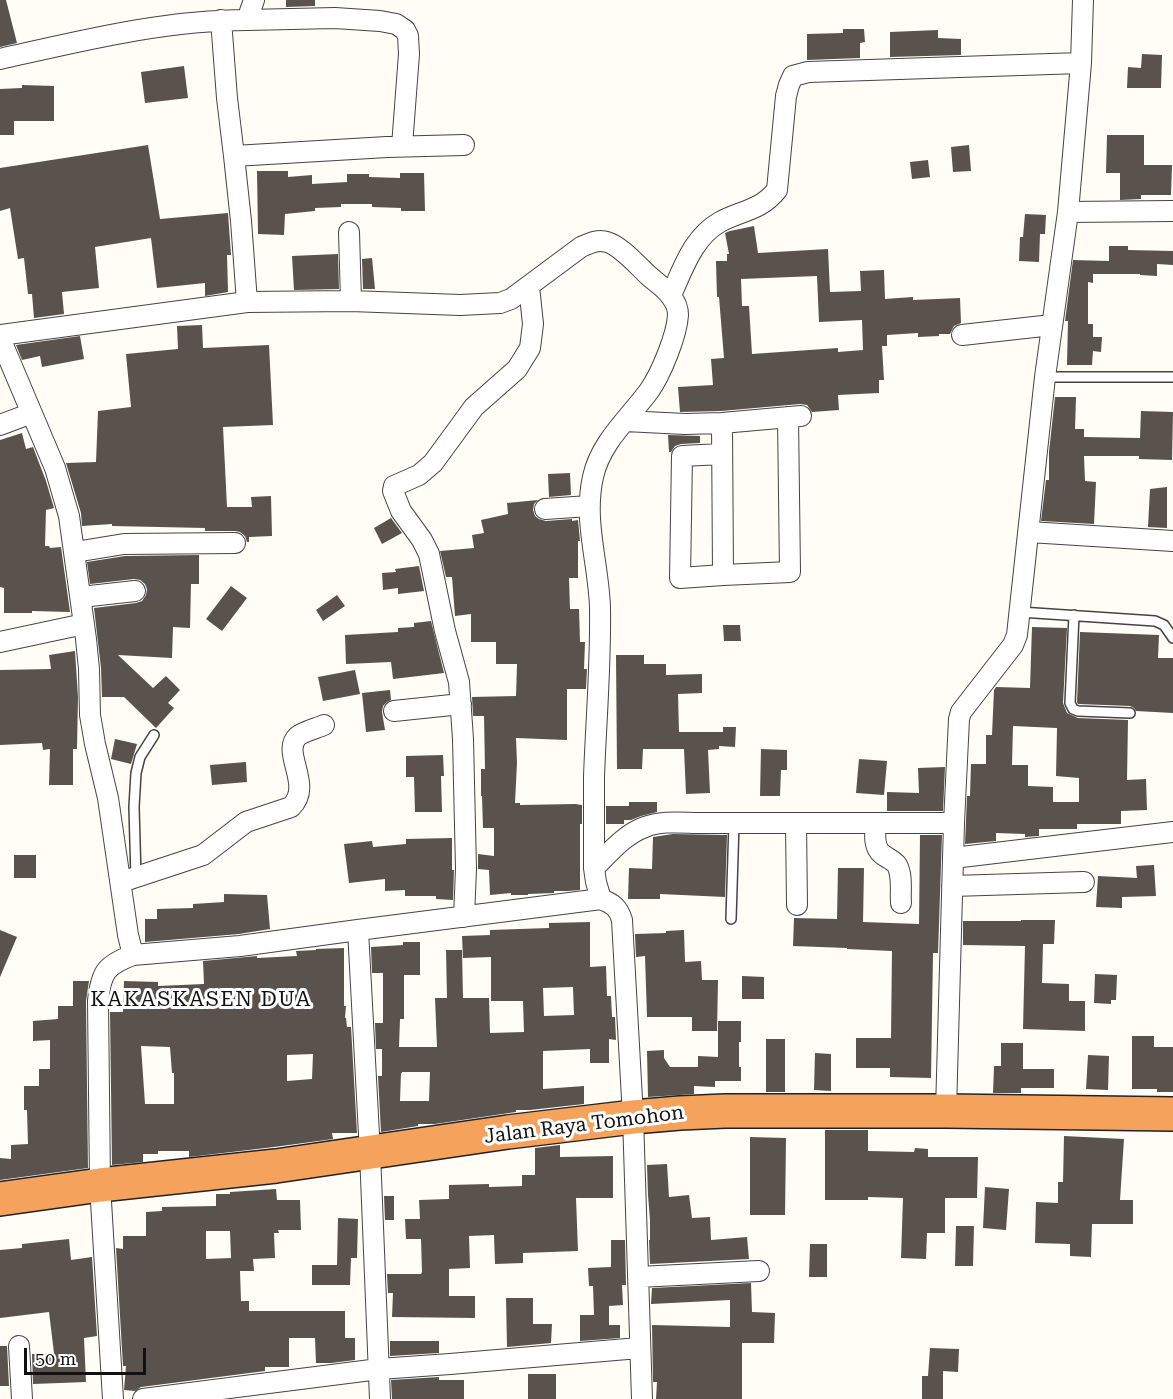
<!DOCTYPE html>
<html>
<head>
<meta charset="utf-8">
<style>
  body { margin:0 }
  #map { position:relative; width:1173px; height:1399px; overflow:hidden; background:#fffdf5; font-family:"Roboto Serif",serif }
  canvas { display:block }
  .scale { position:absolute; left:24px; top:1348px; width:122px; height:27px; box-sizing:border-box; border:3px solid #111; border-top:0; padding-left:8px; font-size:18px; line-height:21px; white-space:nowrap; color:#111; -webkit-text-stroke:4px #fff; paint-order:stroke }
</style>
</head>
<body>
<div id="map">
<canvas width="1173" height="1399"></canvas>
<div class="scale">50 m</div>
</div>
<script>
const c = document.querySelector('canvas').getContext('2d');
c.lineJoin = 'round';
function fill(path, color) {
  c.fillStyle = color;
  c.fill(path, 'evenodd');
}
function strokePath(path, color, width, dash) {
  c.strokeStyle = color;
  c.lineWidth = width;
  c.lineCap = dash ? 'butt' : 'round';
  c.setLineDash(dash || []);
  c.stroke(path);
}
function drawText(font, color, halo, rows, align = 'center') {
  c.font = font + ' "Roboto Serif",serif';
  c.lineWidth = 6;
  c.setLineDash([]);
  c.textBaseline = 'middle';
  c.strokeStyle = halo;
  c.fillStyle = color;
  for (const [text, x, y, turn = 0] of rows) {
    c.save();
    c.translate(x, y);
    c.rotate((+turn || 0) * Math.PI / 180);
    c.textAlign = isNaN(turn) ? turn : align;
    if (halo) c.strokeText(text, 0, 0);
    c.fillText(text, 0, 0);
    c.restore();
  }
}
const building = new Path2D(`
  M0,0H6L17,43L0,47Z
  M286,0H315V6L286,7Z
  M843,29H864L865,42L860,43V58L807,60V34L843,33Z
  M938,30V38L961,39V55L890,57V32Z
  M1142,54L1162,55L1161,88H1127L1128,67L1141,68Z
  M184,66L188,98L145,103L141,72Z
  M22,85L54,86V121H14V135H0V89L22,88Z
  M1107,135H1144V165H1172L1171,195H1141V199L1120,200V173H1106Z
  M148,145L160,219L228,213L231,255H227L228,292L205,296V283L157,288L151,238L95,247L99,288L62,292L64,314L34,318L32,294H28L24,258L18,259L10,208L0,211V168Z
  M969,145L971,171L953,172L951,147Z
  M928,160L930,177L912,179L910,162Z
  M257,171H288V177L312,175V184L347,182V174H369V177L400,178V173H424L425,211H401V208L372,207V204H341V207L315,208V211L285,214L284,235L258,234Z
  M1025,214L1046,215L1045,234H1040L1039,262L1019,261L1020,237H1023Z
  M754,226L758,253L828,249L830,292L861,291L860,271L884,270L885,299L913,297V300L960,298L961,323L954,326L950,334H939V336L918,337V333L887,335V346H882L884,380H879V393L838,395L839,410L812,412L807,405L800,404L721,411L680,412L678,387L713,385L711,359L724,358L719,297H717L716,261H727V254H729L725,233L730,231ZM817,276L819,322L862,320L863,350L838,352V348L752,354L749,306H742L741,279Z
  M1109,246H1128V250L1173,251V265L1157,264V276L1140,275V274H1093V283L1088,282V324H1093V337H1102L1101,352L1093,351L1092,365H1067L1068,321H1065L1073,260L1109,261Z
  M338,254L339,289L294,290L292,256Z
  M372,258L375,289H363L362,259Z
  M202,325L203,348L269,345L273,425L223,427L227,507H252L251,497L271,496L272,536L249,537V542H247L245,536L240,532L235,531H205V528L112,526V524L82,526L81,513L66,463L96,462L98,411L131,407L126,354L178,349L177,326Z
  M80,336L84,359L42,367L40,356L22,360L16,345Z
  M1055,397H1076L1075,429H1084V437L1140,438L1141,411L1173,412L1172,460L1139,459V456H1084L1085,481L1096,482L1094,524L1041,521L1046,480H1049V452Z
  M22,433L26,449L33,447L46,481L54,508L46,510L45,546H49L50,548L61,547L70,612L32,611V613H4V588L0,587V440Z
  M668,435L700,436V443L681,444L675,446L671,452H669Z
  M570,473L571,495L549,497L548,474Z
  M1167,487V528L1148,527L1150,489Z
  M538,500L534,504L533,510L535,516L539,519L546,521L572,519V521L578,520L580,541H578V578H569L570,609H579L580,642H585L584,669H587L586,689H567V740L516,738L517,763L515,803H520V805L575,804L582,805V824H580V890L568,891H554V893L528,894V895H511V893L490,895L489,870L478,869V854L494,856V828H483L482,796H481V769H485L484,716H473L472,697L516,696L517,665V664H496V642H471V614L455,616L452,577H446L440,551L474,548L472,535L484,533L481,520L508,514L507,503Z
  M391,518L402,533L382,544L374,528Z
  M199,555V584H191L190,628L173,627L172,658L118,655L153,688L166,676L180,690L168,703L174,708L156,728L124,697H102L101,668L94,608L136,603L142,601L146,595L147,589L145,584L140,580L134,579L90,584L87,562L125,556Z
  M419,566L424,591L398,594V588L383,590L382,573L396,572L395,569Z
  M231,586L247,598L222,631L206,619Z
  M337,595L345,606L323,621L316,610Z
  M431,621L444,673L393,679L391,662L346,664L345,635L398,632V628L414,627V623Z
  M723,625H740L741,641H724Z
  M1032,627L1067,628L1063,703L1067,713L1078,718L1128,720L1127,780L1146,779L1147,810L1121,811V824H1077V829H1039V836L1025,837V834L996,833V841L965,844L967,796H970L971,764H986V735H992L994,690L996,687L1030,688ZM1013,726L1057,728L1056,776L1079,778V802H1053V787L1028,786V765H1012Z
  M1080,632L1159,635L1158,658H1173V713L1136,711L1134,708L1130,706L1078,704L1077,702Z
  M75,651L78,697L77,749H73V785H49L50,749L43,750L42,743L0,745V670L51,669L49,655Z
  M616,655H644V664H666V675L702,674V693L678,694L679,732H723V727H736L735,747L719,746V749L708,750L710,793L686,794L684,749H643L642,769H617Z
  M355,670L360,694L323,701L318,677Z
  M390,690L391,700L387,702L383,706L382,712L385,730L366,732L362,693Z
  M115,739L137,744L131,764L111,759Z
  M761,749L787,750V770H781L780,796H760Z
  M443,755L444,776H441L442,812H415L414,777H406V756Z
  M859,759L887,761L884,795L856,793Z
  M246,762L247,782L212,785L210,765Z
  M945,767L943,811H887V792L919,793L918,768Z
  M629,802H657V812L641,816L631,820H624V824H606V806H629Z
  M673,834L727,835L725,897L660,894V899H628L629,868L652,869L653,837Z
  M920,835H942L938,953H933L931,1078L890,1077V1068H856V1038H891L892,951L847,949V948L793,946L794,918L837,919L838,868H864L863,922L919,924Z
  M452,838V870H454L453,900L436,899V896H405V890L385,891V879L349,883L344,844L372,841L373,847L406,844V839Z
  M14,855H36V878H14Z
  M1154,865L1156,896L1122,897V908L1096,907L1098,876L1137,878L1136,866Z
  M224,894L267,895L270,929L239,934L145,942V919H157V909L193,908V904L224,902Z
  M1021,920H1055L1054,944H1043L1042,983L1069,984V1001H1085V1031L1023,1029L1025,946L963,945V921H1021Z
  M590,922V967L606,966L607,996H611L612,1017H615L616,1040L609,1039V1063H590V1049L543,1051V1089L584,1086V1104L530,1110H516V1112L435,1124H418V1126L381,1132L378,1076H382V1049H376L375,1023H383V973H372L371,947L403,945V942H420V975H404V1019H400L399,1047H437L435,998H447L446,950H462L463,998H489L490,1033L524,1032L523,1001H491V957L463,958L462,936L490,935V930L549,928V923ZM573,987L574,1015L544,1016L543,988ZM402,1072H430L429,1101H400L401,1073H402Z
  M0,930L17,937L0,977Z
  M684,930L685,962L701,961L702,980H718L717,1031H692V1017H647L645,956L636,957L635,934L666,933V931Z
  M344,948V1006H346L345,1018H346L347,1027H351L357,1133H332L333,1139L274,1147L189,1157V1151H158V1154H143V1162L112,1165L110,1012H123L124,981L158,982V986L204,984L203,961L257,956V958L297,956L296,951L316,950V949ZM141,1046L170,1047L172,1073H174V1104H145ZM313,1054L312,1079L287,1081V1055Z
  M1095,974L1117,975L1116,1000H1111V1004L1094,1003Z
  M742,976L764,977V999H742Z
  M73,981H89L86,1001L88,1168L0,1180V1158L11,1159V1145L28,1144L27,1110H24V1086H39V1069H50V1040L33,1041V1021L58,1019V1006H73Z
  M718,1021H741V1042H739V1067H741V1081H715V1087L694,1086V1094L648,1097L647,1051L664,1050V1058L670,1067H698V1056L718,1057Z
  M1132,1036H1154V1047H1173V1092H1157V1089H1132Z
  M766,1039H785V1092H766Z
  M1001,1043H1023V1069H1054V1088H1021V1093H993L994,1066H1001Z
  M815,1053L831,1054V1091L814,1090Z
  M1088,1055L1109,1056L1108,1090L1086,1089Z
  M825,1130H868V1151L914,1152L915,1148L928,1149V1157H978L977,1198H945V1233H927L926,1259L901,1258L903,1198L868,1197V1200H825Z
  M1064,1136L1124,1139L1120,1200H1133V1224H1092L1091,1257L1070,1256V1244L1035,1243L1036,1202L1058,1203V1182H1063Z
  M750,1137L786,1138L785,1215H750Z
  M560,1145V1157L613,1156V1198H576L578,1251L523,1253V1263L495,1264L494,1235L469,1236L470,1268L449,1269V1296H475V1318L392,1317L393,1293H388L387,1274H421L422,1272L421,1239H406L405,1219H420L419,1200L449,1199V1185L489,1184V1187L522,1186V1175H535V1148Z
  M667,1164L669,1197L689,1195L692,1218L710,1217L711,1240L747,1237L749,1259L650,1264L649,1240H650V1220L648,1195L647,1165Z
  M985,1187L1009,1189L1006,1230L983,1228Z
  M276,1189L277,1200H300L301,1230H278L279,1233H274L275,1258L253,1259L254,1271H240L241,1301H249V1311H345V1338H355V1360L331,1363H316L315,1338H289V1367H265V1371L141,1387L135,1391L124,1390L126,1366H123L116,1248L123,1249V1236H146V1212L162,1211V1207L216,1206V1194H230V1192ZM206,1231H230L231,1258L206,1259Z
  M384,1196H394V1220H385Z
  M338,1218L358,1219L357,1258H351L350,1285H312V1265H337Z
  M956,1226H974L973,1266H955Z
  M69,1239L71,1260L92,1257L97,1336L84,1338L86,1382L33,1384L32,1354L54,1353L49,1312L0,1318V1250L22,1248V1244Z
  M611,1240H625L626,1285H622L623,1305L609,1306V1325H620V1338L580,1341V1315H594L593,1286H589L588,1268L611,1267Z
  M810,1244H827V1277H809Z
  M751,1283L752,1312L775,1313L774,1343H742V1399H656L657,1382H653L652,1325L730,1327V1300L651,1304L652,1288Z
  M506,1298H533V1324H552L551,1343L507,1347Z
  M390,1341H439V1353L390,1356Z
  M0,1346H7L9,1386H0Z
  M930,1348L959,1349L958,1372L943,1371V1399H922V1376H928Z
  M528,1374H556V1399H528Z
  M439,1377V1380H464V1399H392L391,1380Z`);
const lane = new Path2D(`
  M1045,377H1173
  M1020,612L1155,621L1164,625L1173,638
  M1074,615L1070,703L1073,709L1078,711L1130,713
  M136,878L134,807L136,773L140,757L154,735
  M731,919L734,823`);
const street = new Path2D(`
  M221,20L227,98L234,156
  M247,20L335,18L380,21L396,24L405,30L408,36L409,54L402,146
  M0,59C81,41 164,20 247,20L254,0
  M1068,212L1173,211
  M349,232L351,301
  M671,295C683,269 693,237 720,222C742,210 760,211 777,190L786,96L789,85L793,76L808,72L1081,63
  M247,302L241,221L234,156L387,147L464,145
  M0,335L247,302L351,301L460,305L500,303L511,299L581,247C590,243 598,239 607,242C621,246 638,266 649,276C657,283 667,289 672,298C676,303 678,309 678,315C677,335 661,374 649,391C629,418 600,443 593,477C583,521 599,565 600,608C601,664 596,721 594,777C594,807 594,837 594,868
  M962,335L1052,325
  M0,338L55,468L69,516L86,639L89,669L90,715L95,744L108,798L128,935L133,955C106,965 101,972 98,1001L100,1185L113,1399
  M625,421L685,424L722,423L801,416
  M722,423L723,575L790,572L788,417
  M0,425L32,413
  M722,454L682,456L680,578L723,575
  M545,509L589,506
  M1029,532L1173,541
  M75,552L124,544L235,543
  M81,597L135,591
  M0,642L84,624
  M394,711L461,704
  M796,823L797,905
  M876,823C875,833 873,847 882,854C887,858 893,860 897,865C903,876 900,891 901,903
  M953,858L1173,832
  M121,882L203,855L246,822L291,807C314,785 280,752 298,736C303,732 317,728 324,725
  M952,886L1084,882
  M601,899L596,882L594,868C609,853 625,834 645,827C662,820 684,823 701,823H954
  M464,917L466,869L463,739L459,682L445,631L429,554L422,540L401,511L393,491L394,486L419,475L433,463L474,407L517,369L530,348L533,324L529,286
  M358,930L370,1153L380,1399
  M133,955L240,946L358,930L601,899C613,904 618,907 622,920L633,1117L642,1399
  M946,1111L954,823L959,719L961,712L1013,645L1017,635L1045,377L1068,212L1081,63L1083,0
  M638,1277L759,1271
  M19,1346L22,1399
  M143,1399L379,1369L450,1364L639,1348`);
const highway = new Path2D(`
  M0,1199L100,1185L276,1166L508,1132L633,1117L680,1113L725,1111H946L1173,1114`);
const streetNames = [
  ["Jalan Raya Tomohon",584,1125,-7]
];
const neighbourhoodNames = [
  ["KAKASKASEN DUA",201,1000]
];
fill(building, '#5a524d');
strokePath(lane, '#444', 12);
strokePath(street, '#444', 22);
strokePath(highway, '#222', 36);
strokePath(lane, '#fff', 9);
strokePath(street, '#fff', 20);
strokePath(highway, '#f5a25d', 33);
drawText('20px', '#111', '#fff', streetNames);
c.letterSpacing = '1.5px';
drawText('21px', '#111', '#fff', neighbourhoodNames);
c.letterSpacing = '0px';
</script>
</body>
</html>
